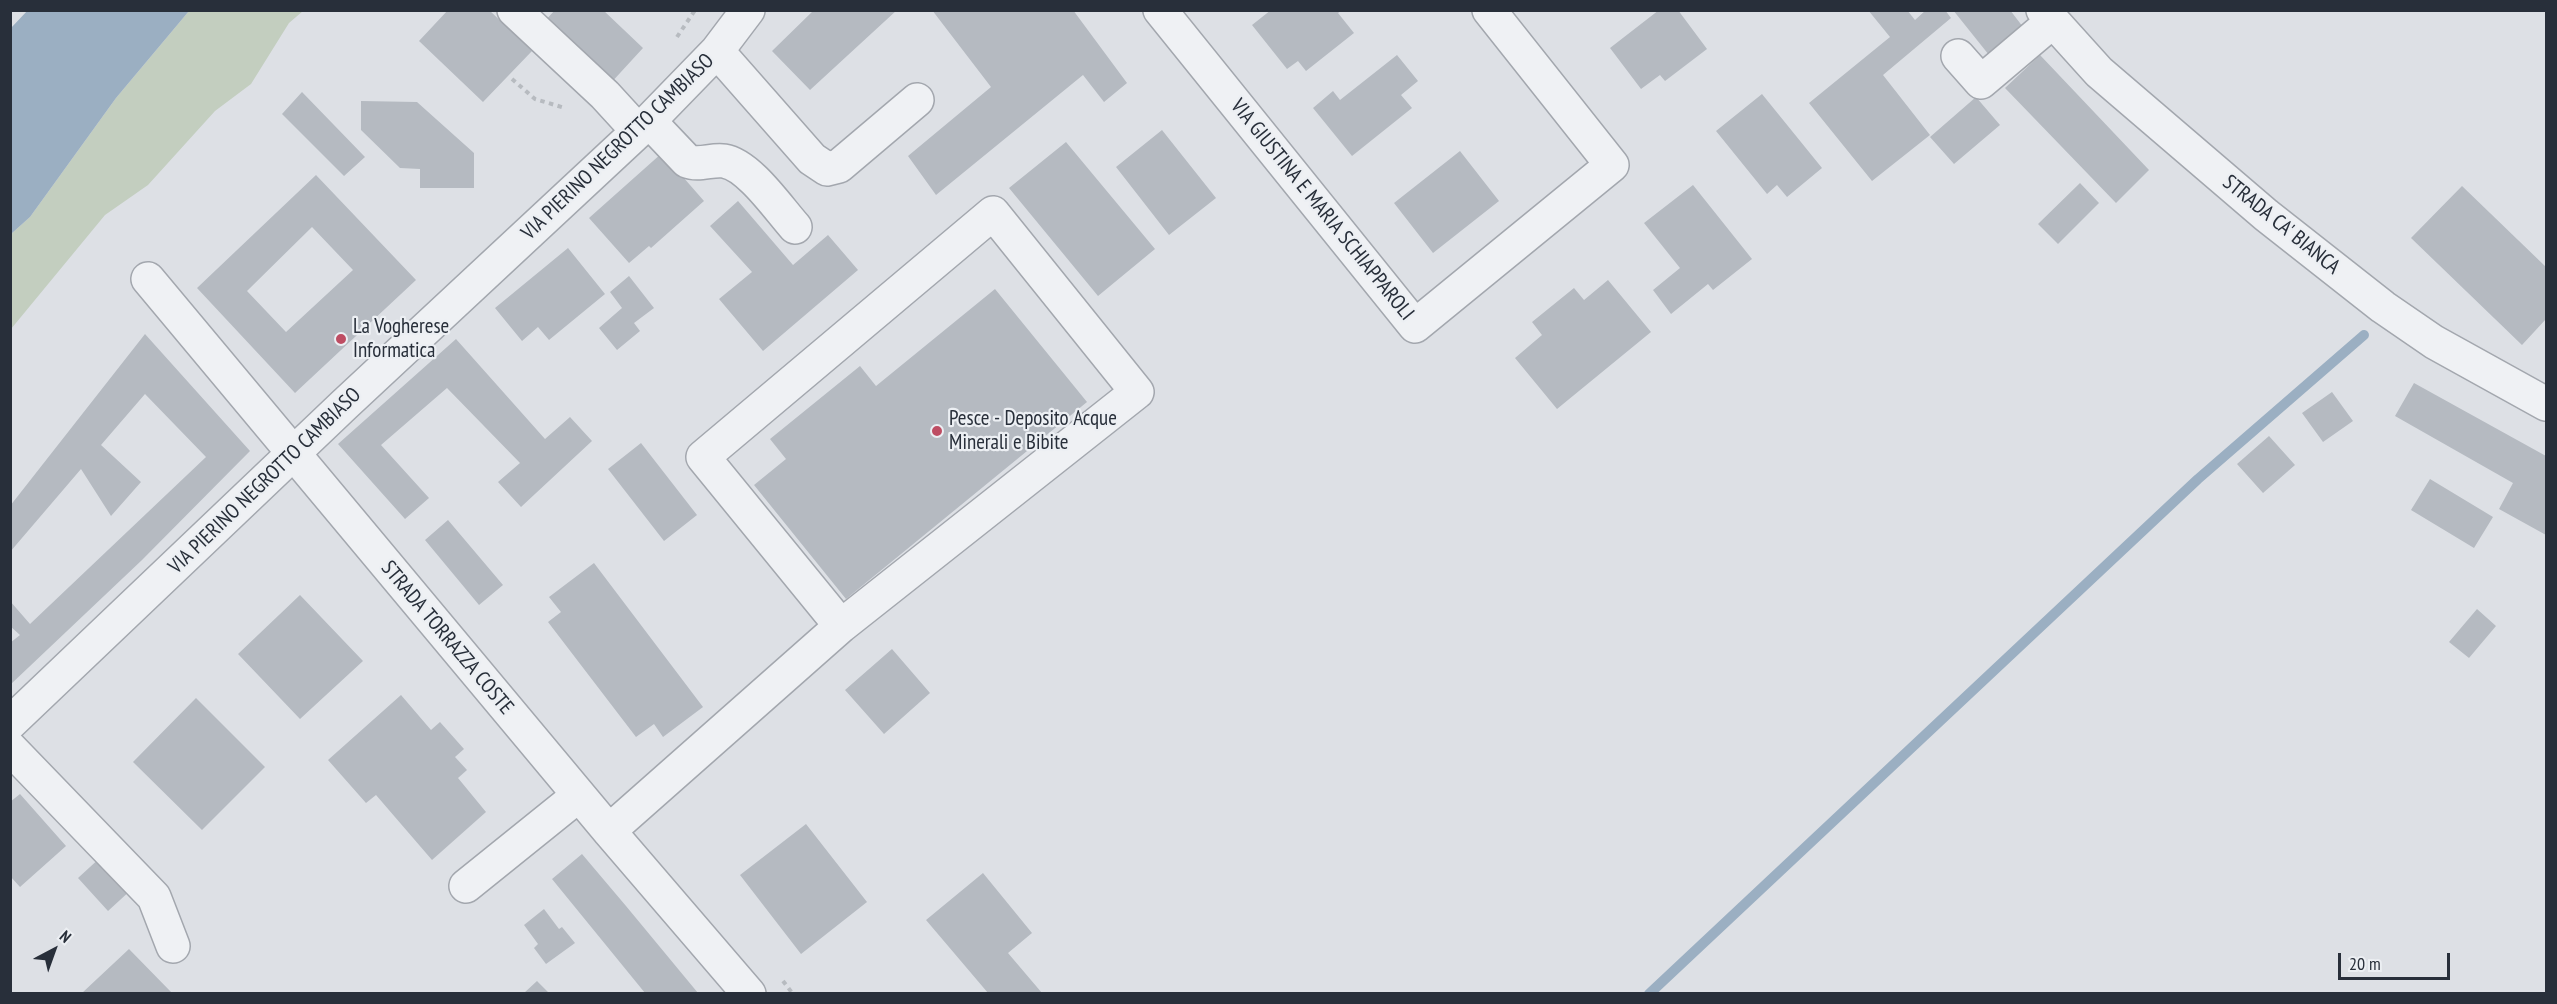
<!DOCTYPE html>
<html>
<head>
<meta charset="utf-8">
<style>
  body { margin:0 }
  #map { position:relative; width:2557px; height:1004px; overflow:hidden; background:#dde0e5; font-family:"PT Sans Narrow",sans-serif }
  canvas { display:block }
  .frame { position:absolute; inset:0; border:12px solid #282f3a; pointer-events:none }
  .north { position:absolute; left:24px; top:920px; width:60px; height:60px; -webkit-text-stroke:4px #eceff3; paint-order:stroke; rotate:41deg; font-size:16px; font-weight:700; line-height:24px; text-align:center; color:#282f3a }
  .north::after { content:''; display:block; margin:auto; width:21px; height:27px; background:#282f3a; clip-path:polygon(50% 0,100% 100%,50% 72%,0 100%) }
  .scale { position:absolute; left:2338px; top:953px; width:112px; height:27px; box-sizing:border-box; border:3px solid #282f3a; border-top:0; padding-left:8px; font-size:18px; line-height:21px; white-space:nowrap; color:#282f3a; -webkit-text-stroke:4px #eceff3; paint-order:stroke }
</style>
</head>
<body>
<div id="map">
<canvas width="2557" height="1004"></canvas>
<div class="frame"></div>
<div class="north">N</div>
<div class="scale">20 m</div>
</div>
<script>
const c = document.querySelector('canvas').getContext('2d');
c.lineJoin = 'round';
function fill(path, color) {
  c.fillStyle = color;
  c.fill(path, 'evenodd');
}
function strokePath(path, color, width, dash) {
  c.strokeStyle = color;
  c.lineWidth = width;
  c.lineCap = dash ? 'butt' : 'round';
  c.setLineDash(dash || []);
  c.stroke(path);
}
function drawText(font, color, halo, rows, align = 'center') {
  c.font = font + ' "PT Sans Narrow",sans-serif';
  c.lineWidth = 4.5;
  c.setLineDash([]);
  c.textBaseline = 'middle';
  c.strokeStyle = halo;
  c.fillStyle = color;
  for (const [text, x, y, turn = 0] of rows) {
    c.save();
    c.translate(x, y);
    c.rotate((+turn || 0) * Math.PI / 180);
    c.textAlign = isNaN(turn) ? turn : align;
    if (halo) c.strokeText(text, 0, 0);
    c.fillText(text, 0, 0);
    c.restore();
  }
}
const green = new Path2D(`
  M189,11H303L289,23L251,84L215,111L148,185L105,215L11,329V234L30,217L116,98Z`);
const water = new Path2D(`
  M28,10L189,11L116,98L30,217L11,234V28Z`);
const stream = new Path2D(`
  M1649,994L2198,479L2364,335`);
const building = new Path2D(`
  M448,10H489L532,51L483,102L419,41Z
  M555,10H603L643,48L609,85L543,23Z
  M814,10H897L810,90L772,51Z
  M932,10H1073L1127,83L1104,102L1083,75L936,195L908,156L991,87Z
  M1271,10H1342L1338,13L1354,33L1306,71L1298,61L1287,69L1252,25Z
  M1659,10H1678L1707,49L1665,81L1660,75L1641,89L1610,48Z
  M1868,10H1907L1915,20L1926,10H1945L1951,18L1883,75L1930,135L1872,181L1809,103L1890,37Z
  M1953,10H2010L2023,27L1989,55Z
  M1397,55L1418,81L1401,95L1412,108L1352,156L1313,108L1333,91L1340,100Z
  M2040,55L2149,170L2116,203L2005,88Z
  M302,92L365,157L344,176L282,114Z
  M1762,94L1822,168L1787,197L1777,185L1767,194L1716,131Z
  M1976,97L2000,125L1954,164L1930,137Z
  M361,101L417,102L474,153V188H420V169L400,168L361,130Z
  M1162,130L1216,198L1169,235L1116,167Z
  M1066,142L1155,249L1098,296L1009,188Z
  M1460,151L1499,201L1433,253L1394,203Z
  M662,153L704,201L651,248L649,246L629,263L589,218Z
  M316,175L416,280L295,393L197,288ZM312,227L353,270L286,332L247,291Z
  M2080,183L2099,203L2058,244L2038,224Z
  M1693,185L1752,259L1713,290L1708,284L1671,314L1653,290L1680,268L1644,223Z
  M2462,186L2546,267V319L2522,345L2411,238Z
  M738,201L793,265L828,235L858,270L763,351L719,299L752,272L710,226Z
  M568,248L605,294L549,340L538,327L522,341L495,308Z
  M629,276L654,308L634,323L640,331L617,350L599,328L622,308L610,292Z
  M1608,280L1651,332L1557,409L1515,358L1542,335L1532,322L1574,288L1584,300Z
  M995,289L1087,402L846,599L754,485L786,459L770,439L860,366L876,386Z
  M145,334L250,451L142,560L10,685V643L20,635L10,626V601L30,624L206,457L145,394L101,445L141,482L111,516L81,469L10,552V506Z
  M456,339L545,439L570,417L592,441L521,507L498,482L520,463L447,388L381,445L429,498L405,519L338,444Z
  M2414,383L2546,456V535L2499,509L2513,483L2395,416Z
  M2332,392L2353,421L2323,442L2302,413Z
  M2269,436L2295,465L2263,493L2237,464Z
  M641,443L697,515L664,541L608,469Z
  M2430,479L2493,517L2474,548L2411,510Z
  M448,520L503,585L479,605L425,540Z
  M594,563L703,707L663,737L654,724L636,737L548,622L561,612L549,597Z
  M300,595L363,661L300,719L238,654Z
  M2477,609L2496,626L2469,658L2449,642Z
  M892,649L930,693L884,734L845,690Z
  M401,695L431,730L440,722L464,749L455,757L467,770L458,778L486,812L432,860L376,795L366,803L328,760Z
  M196,698L265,767L202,830L133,762Z
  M20,794L66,846L20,887L10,876V802Z
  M806,824L867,902L801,954L740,875Z
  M582,854L626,906L698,993H645L552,879Z
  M102,856L132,889L108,911L78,878Z
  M983,873L1032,933L1008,953L1042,993H988L926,920Z
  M544,909L559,929L562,927L575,943L546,964L534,948L538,944L524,925Z
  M129,949L172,993H82Z
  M537,981L549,993H524Z`);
const path = new Path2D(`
  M677,37L695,10
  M512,79L535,99L565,108
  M783,981L793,994`);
const minor = new Path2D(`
  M514,10L605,95L638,131
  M1160,10L1415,326L1612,165L1489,10
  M2043,10L2099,72L2266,215L2383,307L2434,342L2546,404
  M717,51L812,159L827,169L839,166L917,100
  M1958,56L1981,82L2052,22
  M649,121L687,161C699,166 712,159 724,161C749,165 778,208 795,227
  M148,279L609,831L749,994
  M10,723L344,405L649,121L717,51L748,10
  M10,748L154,897L173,946
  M609,831L841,626L703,457L993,213L1137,392L841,626
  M466,886L579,795`);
const markers = [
  [341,339,6,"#be4d63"],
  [937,431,6,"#be4d63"]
];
const streetNames = [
  ["VIA PIERINO NEGROTTO CAMBIASO",618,147,-44],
  ["VIA GIUSTINA E MARIA SCHIAPPAROLI",1322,210,51],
  ["STRADA CA' BIANCA",2281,225,39],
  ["VIA PIERINO NEGROTTO CAMBIASO",265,481,-44],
  ["STRADA TORRAZZA COSTE",447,638,50]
];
const poiNames = [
  ["La Vogherese",353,327],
  ["Informatica",353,351],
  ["Pesce - Deposito Acque",949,419],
  ["Minerali e Bibite",949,443]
];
fill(green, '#c3cebf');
fill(water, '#9bafc2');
strokePath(stream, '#9bafc2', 10);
fill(building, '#b5bac1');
strokePath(minor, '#a3a7ae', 36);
strokePath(path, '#b7bbc0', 4, [4.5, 4.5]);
strokePath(minor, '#eff1f4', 33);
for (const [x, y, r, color] of markers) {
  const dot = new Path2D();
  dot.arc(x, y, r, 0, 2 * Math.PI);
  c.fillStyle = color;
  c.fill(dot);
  strokePath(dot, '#eceff3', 2);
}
drawText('21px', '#282f3a', '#eceff3', streetNames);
drawText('21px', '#282f3a', '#eceff3', poiNames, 'left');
</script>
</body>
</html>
